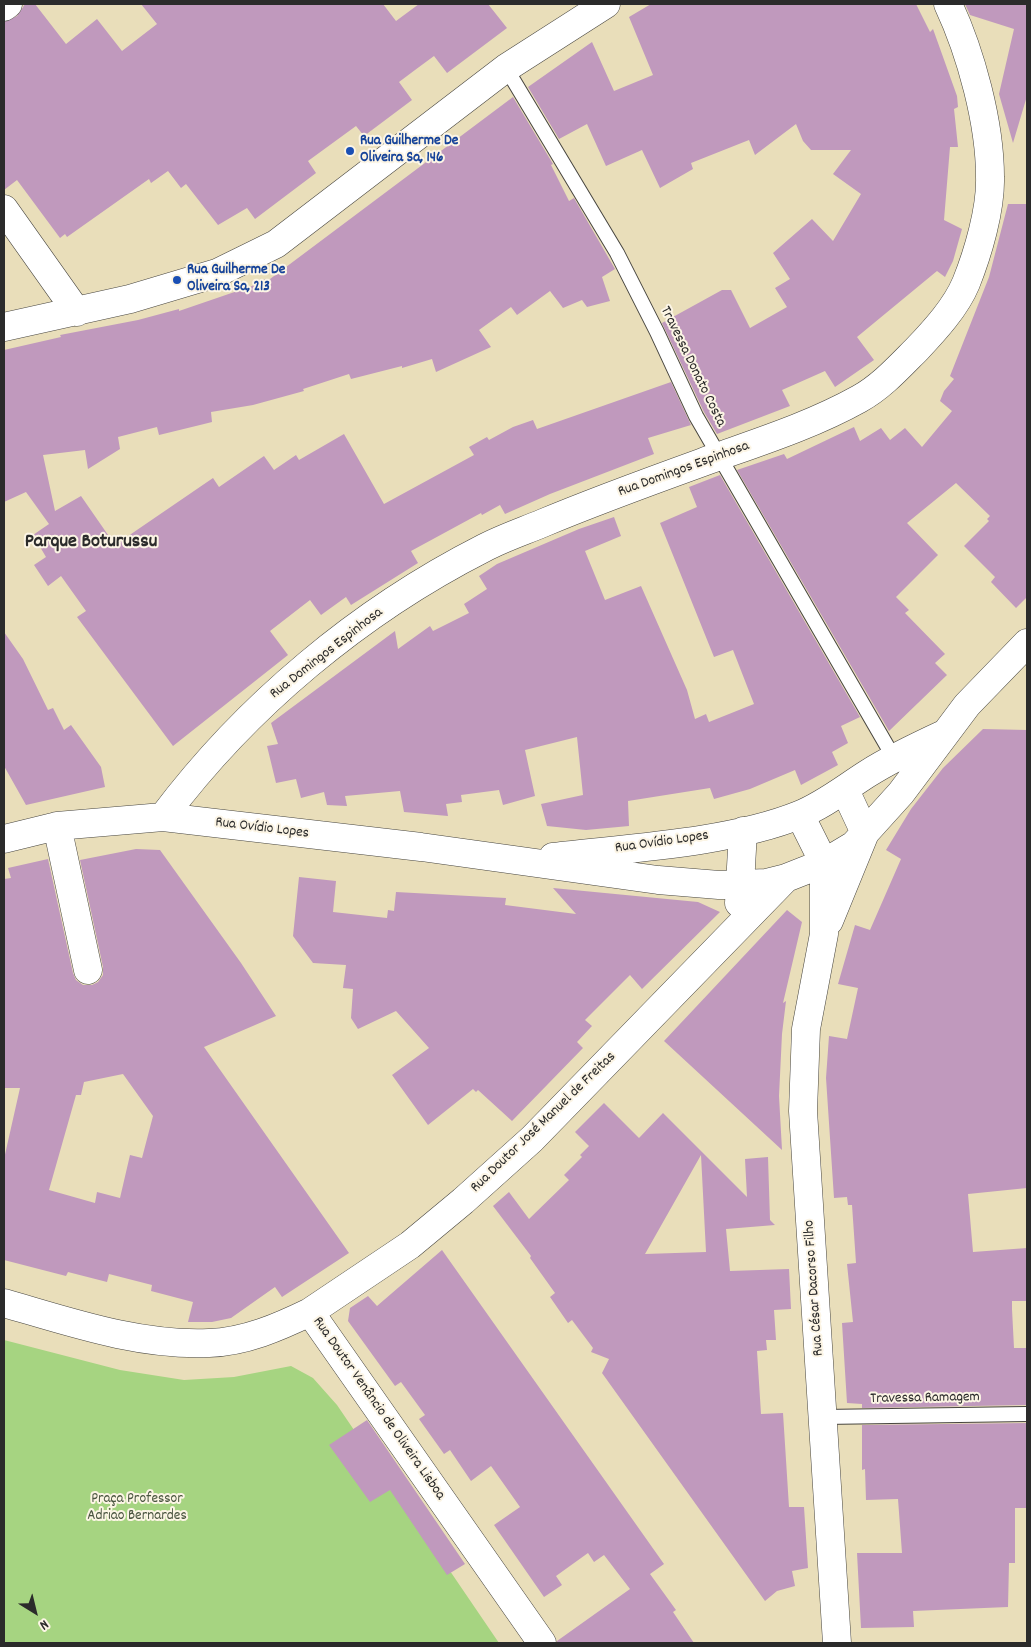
<!DOCTYPE html>
<html>
<head>
<meta charset="utf-8">
<style>
  body { margin:0 }
  #map { position:relative; width:1031px; height:1647px; overflow:hidden; background:#e9deba; font-family:Dekko,sans-serif }
  canvas { display:block }
  .frame { position:absolute; inset:0; border:5px solid #2b2b2b; pointer-events:none }
  .north { position:absolute; left:10px; top:1587px; width:50px; height:50px; -webkit-text-stroke:4px #fcf5e5; paint-order:stroke; rotate:144deg; font-size:14px; font-weight:700; line-height:20px; text-align:center; color:#2b2b2b }
  .north::after { content:''; display:block; margin:auto; width:18px; height:22px; background:#2b2b2b; clip-path:polygon(50% 0,100% 100%,50% 72%,0 100%) }
</style>
</head>
<body>
<div id="map">
<canvas width="1031" height="1647"></canvas>
<div class="frame"></div>
<div class="north">N</div>
</div>
<script>
const c = document.querySelector('canvas').getContext('2d');
c.lineJoin = 'round';
function fill(path, color) {
  c.fillStyle = color;
  c.fill(path, 'evenodd');
}
function strokePath(path, color, width, dash) {
  c.strokeStyle = color;
  c.lineWidth = width;
  c.lineCap = dash ? 'butt' : 'round';
  c.setLineDash(dash || []);
  c.stroke(path);
}
function drawText(font, color, halo, rows, align = 'center') {
  c.font = font + ' Dekko,sans-serif';
  c.lineWidth = 4;
  c.setLineDash([]);
  c.textBaseline = 'middle';
  c.strokeStyle = halo;
  c.fillStyle = color;
  for (const [text, x, y, turn = 0] of rows) {
    c.save();
    c.translate(x, y);
    c.rotate((+turn || 0) * Math.PI / 180);
    c.textAlign = isNaN(turn) ? turn : align;
    if (halo) c.strokeText(text, 0, 0);
    c.fillText(text, 0, 0);
    c.restore();
  }
}
const green = new Path2D(`
  M4,1340L120,1370L184,1380L234,1377L291,1366L313,1378L337,1405L499,1643H4Z`);
const building = new Path2D(`
  M25,4H35L66,44L97,19L122,51L157,24L141,4H383L396,21L419,4H488L507,28L447,73L434,56L415,70L399,82L412,100L364,136L356,126L308,161L316,173L255,219L247,208L218,225L186,184L181,188L168,171L151,183L149,179L67,237L65,234L60,238L17,180L4,190V22L17,16Z
  M651,4H916L930,32L933,29L957,96L958,107L954,109L958,147H950L944,220L962,229L953,261L945,277L937,271L857,337L874,360L835,387L825,371L782,390L790,406L717,434L704,412L662,323L722,290H731L750,328L787,307L775,288L790,279L773,253L812,219L833,241L861,194L833,174L851,150H811L803,141L796,124L755,155L749,140L691,163L693,169L660,188L642,150L606,166L587,124L559,139L528,87L592,42L614,91L653,75L629,17Z
  M965,4H1027V96L1013,143L999,94L1014,29L970,15Z
  M513,97L553,164L551,165L569,201L574,198L615,269L602,277L610,301L587,307L582,300L563,308L550,291L517,315L511,307L479,330L491,347L436,372L432,359L402,368V366L351,379L349,374L303,389L304,391L253,405L211,412L212,422L200,425L159,435L157,427L118,437L120,449L88,469L85,450L43,455L55,511L81,496L115,545L213,478L219,487L264,456L274,470L296,455L299,460L344,434L384,504L474,455L469,447L487,437L489,440L513,427L533,420L537,429L671,382L691,425L648,438L654,454L550,494L505,514L500,505L482,515L481,513L411,551L418,563L351,605L346,597L321,615L310,600L270,631L288,655L173,746L77,617L86,611L61,576L48,586L34,565L46,557L33,535L49,524L26,492L4,502V350L61,337L60,335L138,320L179,309V311L252,286L265,279L266,282Z
  M1008,204H1027V597L1016,608L991,582L995,577L964,546L989,521L987,519L990,516L956,483L907,523L938,555L896,597L909,610L905,613L945,654L935,663L947,675L889,731L737,470L784,454L787,459L854,427L860,441L881,428L890,440L905,428L922,447L952,411L940,401L944,391L954,379L950,376L989,277Z
  M720,475L860,717L841,726L848,743L832,752L838,765L801,785L795,770L750,789L714,799L710,788L628,801L629,826L586,830L547,826L541,804L583,795L577,737L525,750L535,796L503,805L499,790L461,795L462,802L446,804L448,816L404,812L400,791L345,796L347,806L327,805L324,792L301,798L296,779L276,783L267,746L278,744L271,723L395,631L398,649L430,626L433,631L469,613L464,604L487,589L479,576L497,564L579,529L614,517L621,536L585,551L605,600L641,586L687,690L695,719L706,714L709,722L754,704L733,650L714,657L660,523L697,507L689,487Z
  M4,632L23,659L48,710L53,708L64,730L71,725L101,767L105,787L26,805L4,766Z
  M983,729L1027,730V1188L968,1194L973,1252L1027,1248V1301H1012V1309L1014,1348H1027V1405L862,1408V1404L847,1403L842,1323L853,1322L847,1264L856,1263L852,1205H848L847,1197L834,1198L826,1078L829,1036L847,1039L858,988L838,984L855,925L870,930L901,859L886,850L911,809L943,768Z
  M136,849L160,850L241,963L276,1016L204,1047L349,1253L282,1297L275,1287L231,1318L212,1322H188L193,1302L151,1291L152,1285L109,1274L107,1282L68,1272L66,1276L4,1260V1159L20,1088H4V879L11,878L8,868L48,859L73,973L76,980L83,985H92L98,982L103,975V967L80,860ZM123,1074L153,1116L142,1158L130,1155L120,1198L97,1192L95,1203L49,1190L76,1095H81L84,1082Z
  M299,877L336,881L333,912L387,918L388,910L394,911L396,892L506,898L505,905L576,914L553,888L698,902L720,912L642,989L630,975L585,1020L592,1026L577,1042L583,1048L512,1121L478,1090L476,1092L473,1089L428,1125L392,1075L429,1048L396,1011L358,1029L351,1018L353,989L343,988L346,965L313,963L293,936Z
  M787,910L802,922L783,1003L786,1001L782,1034L779,1096L782,1150L664,1041Z
  M604,1103L639,1138L663,1113L747,1197L745,1159L768,1157L770,1220L775,1225L726,1229L730,1271L789,1269L791,1309L774,1310L776,1340H766L767,1350L757,1351L761,1414L783,1413L789,1507H804L808,1568L792,1571L795,1586L777,1591L765,1601L602,1373L609,1359L591,1352L593,1348L572,1320L568,1323L550,1297L555,1293L530,1258L531,1256L493,1206L509,1192L529,1219L569,1180L564,1175L582,1157L580,1155L589,1146L575,1132ZM701,1155L706,1252L645,1254Z
  M442,1250L664,1564L650,1574L676,1610L673,1612L694,1643H557V1641L630,1589L604,1555L594,1562L588,1553L556,1576L562,1585L544,1597L494,1525L520,1507L491,1466L471,1481L450,1450L444,1454L419,1419L425,1415L401,1382L395,1386L348,1321L350,1308L368,1296L377,1306Z
  M367,1420L465,1564L447,1575L390,1490L370,1502L329,1445Z
  M1027,1423V1508H1015V1563H1009L1008,1607L913,1611L914,1627L861,1628L857,1553H902L898,1499L866,1500L865,1469L862,1470V1425Z`);
const service = new Path2D(`
  M506,68L617,253L657,332L696,416L894,758
  M823,1417L1027,1414`);
const minor = new Path2D(`
  M4,7L8,4
  M4,209L77,312
  M4,327L130,299L217,273L276,244L506,68L606,4
  M800,815L824,863V934L806,1029L803,1111L837,1643
  M163,817C246,706 360,611 484,548C503,538 524,531 543,523C600,499 659,478 717,457C765,440 814,424 859,399C881,387 899,367 917,349C935,330 956,307 966,283C978,253 991,209 990,177C990,123 971,53 948,4
  M57,826L88,970
  M4,839L57,826L163,817L421,847L658,880L719,885L766,883L786,878
  M553,857C629,848 729,843 799,815C824,805 845,788 867,774C892,758 918,746 944,734
  M739,903L743,831
  M829,921L865,833L845,790
  M4,1303C70,1322 139,1346 209,1343C245,1342 279,1327 310,1312L542,1643
  M310,1312L410,1245L463,1201L532,1139L786,878L824,863L854,845L901,793L967,705L1027,643`);
const markers = [
  [350,151,5,"#1a4fb4"],
  [177,280,5,"#1a4fb4"]
];
const transitNames = [
  ["Rua Guilherme De",360,142],
  ["Oliveira Sa, 146",360,159],
  ["Rua Guilherme De",187,271],
  ["Oliveira Sa, 213",187,288]
];
const streetNames = [
  ["Travessa Donato Costa",692,367,64],
  ["Rua Domingos Espinhosa",684,470,-20],
  ["Rua Domingos Espinhosa",327,654,-38],
  ["Rua Ovídio Lopes",262,829,7],
  ["Rua Ovídio Lopes",662,843,-8],
  ["Rua Doutor José Manuel de Freitas",544,1123,-44],
  ["Rua César Dacorso Filho",815,1288,-94],
  ["Travessa Ramagem",925,1399,-1],
  ["Rua Doutor Venâncio de Oliveira Lisboa",378,1409,55]
];
const parkNames = [
  ["Praça Professor",137,1500],
  ["Adriao Bernardes",137,1517]
];
const districtNames = [
  ["Parque Boturussu",91,543]
];
fill(green, '#a6d481');
fill(building, '#c099bd');
strokePath(service, '#484640', 16);
strokePath(minor, '#484640', 29);
strokePath(service, '#fff', 14);
strokePath(minor, '#fff', 28);
for (const [x, y, r, color] of markers) {
  const dot = new Path2D();
  dot.arc(x, y, r, 0, 2 * Math.PI);
  c.fillStyle = color;
  c.fill(dot);
  strokePath(dot, '#fcf5e5', 2);
}
drawText('bold 15px', '#164399', '#fcf5e5', transitNames, 'left');
drawText('15px', '#2b2b2b', '#fcf5e5', streetNames);
drawText('15px', '#4a5540', '#fcf5e5', parkNames);
drawText('bold 20px', '#2b2b2b', '#fcf5e5', districtNames);
</script>
</body>
</html>
